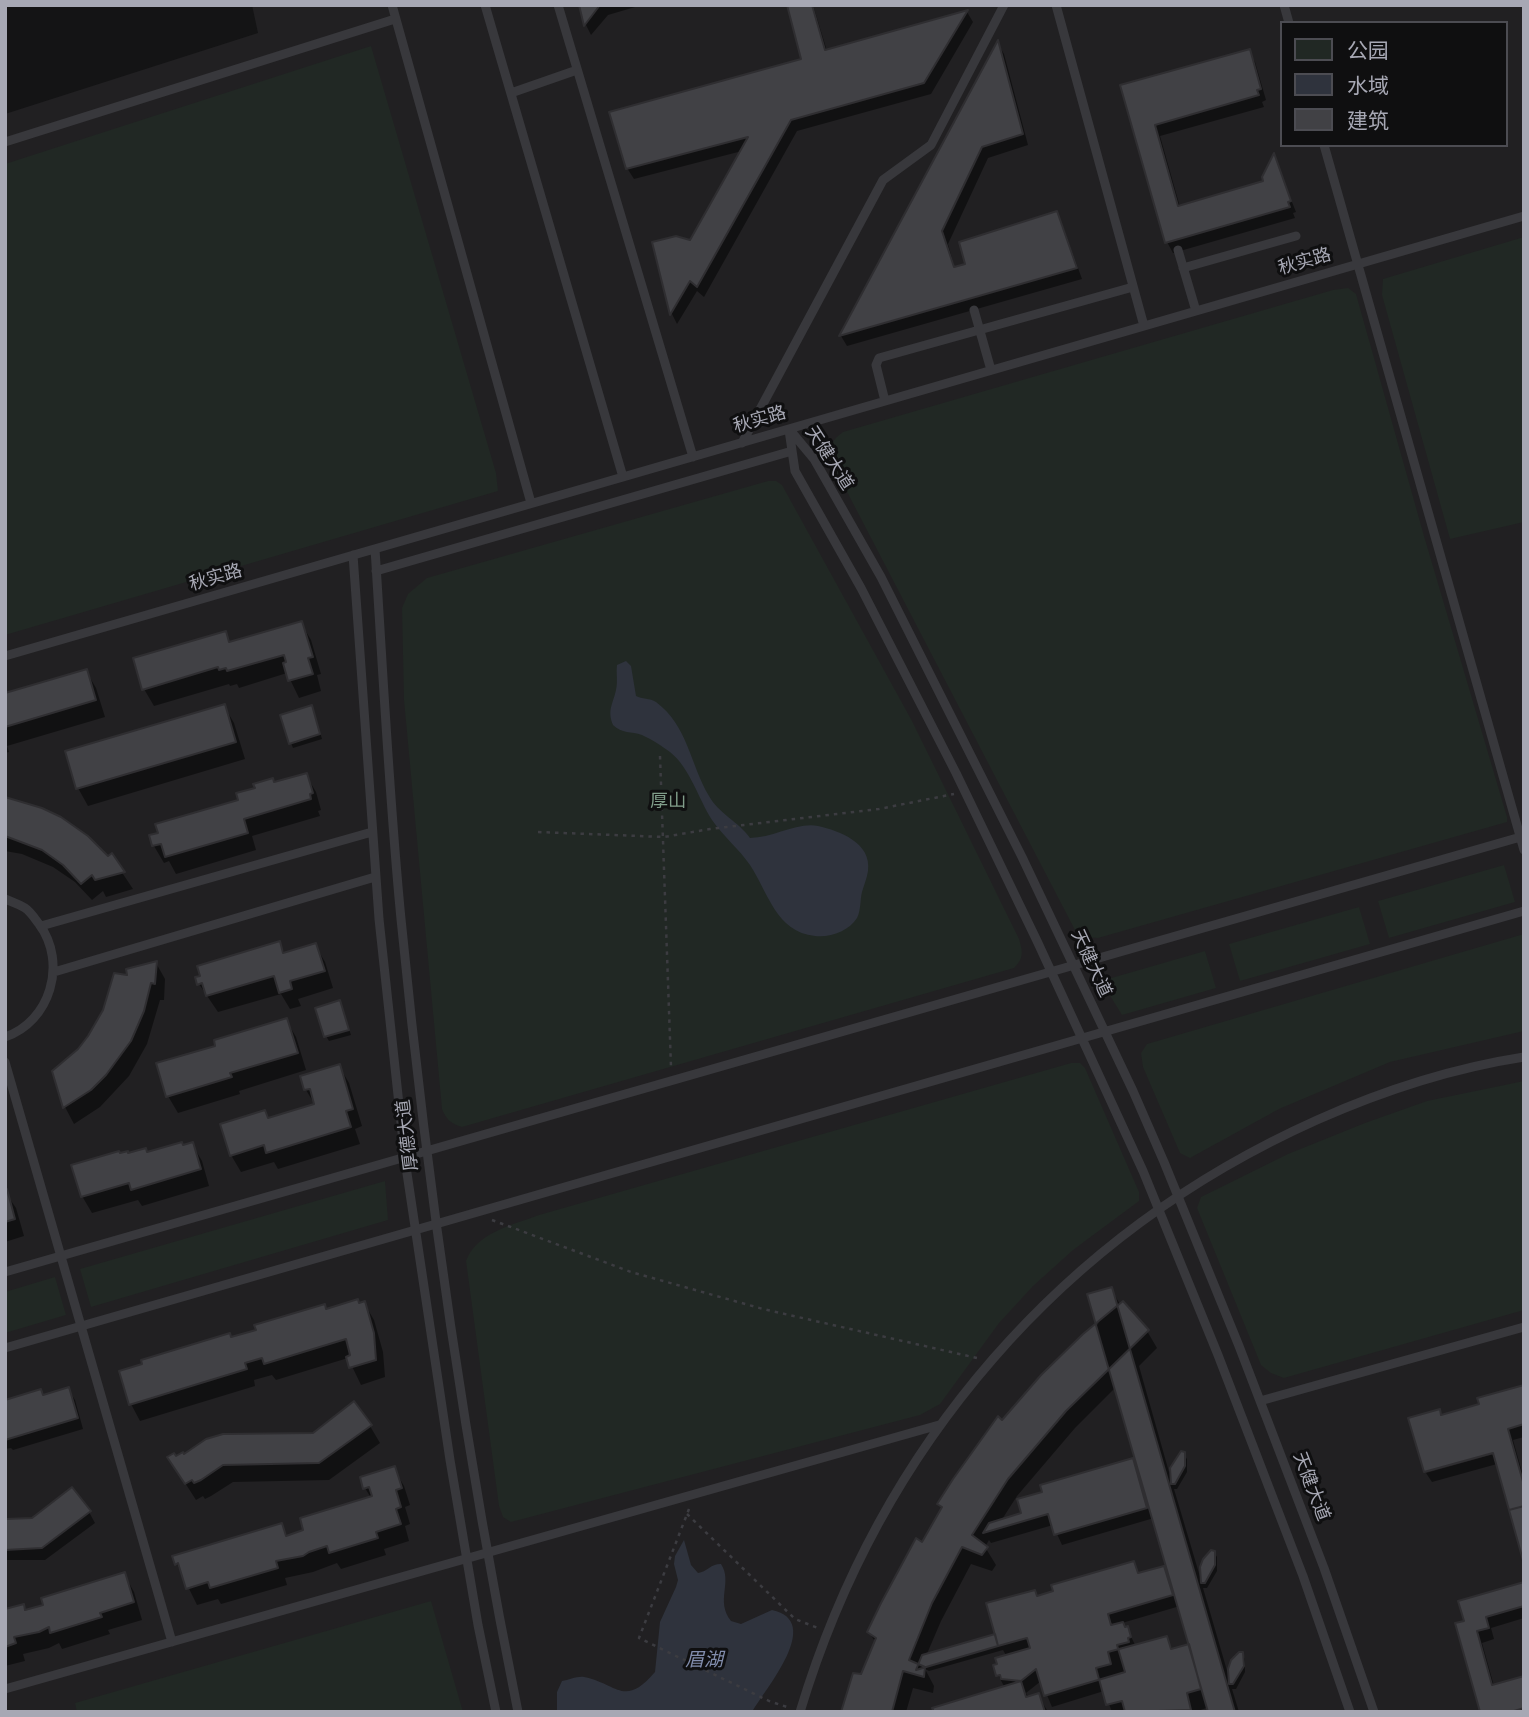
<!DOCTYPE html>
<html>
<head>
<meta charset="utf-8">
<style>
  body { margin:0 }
  #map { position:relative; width:1529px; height:1717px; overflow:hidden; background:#141415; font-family:"Source Sans 3","Noto Sans SC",sans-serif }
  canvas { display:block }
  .frame { position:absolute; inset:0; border:7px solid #a7a8b4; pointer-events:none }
  .legend { position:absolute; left:1280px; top:21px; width:228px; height:126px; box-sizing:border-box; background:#0f0f10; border:2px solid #4c4c52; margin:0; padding:9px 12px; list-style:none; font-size:21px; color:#a7a8b4 }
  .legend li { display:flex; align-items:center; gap:14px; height:35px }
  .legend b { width:35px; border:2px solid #4c4c52 }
</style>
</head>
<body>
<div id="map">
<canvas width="1529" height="1717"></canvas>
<div class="frame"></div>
<ul class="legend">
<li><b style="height:19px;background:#212824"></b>公园</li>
<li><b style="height:19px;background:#2f333d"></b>水域</li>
<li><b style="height:19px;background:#414145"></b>建筑</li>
</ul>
</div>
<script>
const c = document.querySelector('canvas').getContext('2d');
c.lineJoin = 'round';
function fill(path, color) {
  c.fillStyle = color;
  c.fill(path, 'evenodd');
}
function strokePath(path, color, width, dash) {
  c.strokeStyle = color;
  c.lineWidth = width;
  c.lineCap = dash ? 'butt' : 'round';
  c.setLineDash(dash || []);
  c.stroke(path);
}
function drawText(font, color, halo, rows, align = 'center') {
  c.font = font + ' "Source Sans 3","Noto Sans SC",sans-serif';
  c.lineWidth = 6;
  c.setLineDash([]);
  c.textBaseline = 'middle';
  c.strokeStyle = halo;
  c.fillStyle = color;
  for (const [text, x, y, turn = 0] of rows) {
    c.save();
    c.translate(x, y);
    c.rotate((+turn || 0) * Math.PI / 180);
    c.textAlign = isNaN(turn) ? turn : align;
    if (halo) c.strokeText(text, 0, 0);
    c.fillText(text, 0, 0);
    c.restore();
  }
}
const built = new Path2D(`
  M252,5H1524V1712H5V114L258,33ZM1282,23H1506V145H1282Z`);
const green = new Path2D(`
  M371,46L496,473L498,491L5,635V164Z
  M1524,237V522L1450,539L1382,295L1383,279Z
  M1348,288L1356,294L1424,536L1507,817V822L1098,938L1087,937L1075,930L831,461C829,447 831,441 843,432L1333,290Z
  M768,481H776L782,485L912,721L1019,939C1023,952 1024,958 1014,968L462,1127C451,1124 446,1119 442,1109L404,700L402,608L408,594L427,578Z
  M1504,865L1515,902L1389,938L1378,901Z
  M1359,907L1370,944L1240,981L1229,944Z
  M1524,934V1031L1390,1062L1279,1109L1190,1158L1180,1153L1143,1067L1141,1053L1147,1044Z
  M1205,951L1216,988L1122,1015L1101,981Z
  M1071,1063H1080L1085,1068L1139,1192V1201L1073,1250L1033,1286L999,1323L940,1404L920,1415L511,1522L503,1517L499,1506L466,1261C477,1232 513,1225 539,1215Z
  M1524,1081V1310L1284,1378L1271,1373L1261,1365L1197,1208L1201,1197L1288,1154L1365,1123L1427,1101Z
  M385,1181L388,1220L91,1307L80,1269Z
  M55,1277L66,1315L5,1333V1292Z
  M431,1601L463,1712H77L75,1703Z`);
const water = new Path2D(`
  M626,661L631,666L636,696C642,699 650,698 656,702C688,726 690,764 709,796C718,813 739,822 750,838C773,838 797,822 818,826C840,831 872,843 868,871C867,878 864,885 862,892C860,900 861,910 857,918C849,931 830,938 815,936C776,932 768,892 750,865C739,849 724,837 712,820C698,798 690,768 670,752C662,746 651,739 642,735C631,731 622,734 613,725C607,710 613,704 616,690C618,682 616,673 617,665Z
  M684,1540L691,1565L698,1573C707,1572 710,1564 721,1564C733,1582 715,1601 731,1621L741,1624L772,1610C824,1621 766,1688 752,1712H557V1692L562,1681C569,1680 577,1676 584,1677C618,1684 624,1708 655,1672L660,1622L676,1587L678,1580L674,1564L675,1556Z`);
const shadow = new Path2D(`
  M581,5H642L608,15L591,35L586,25Z
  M788,5H813L827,51L967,12L973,22L931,94L797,131L704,297L697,291L677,324L672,314L654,244L690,242L742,151L634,179L627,168L803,60Z
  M998,44L1004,54L1028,145L988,158L948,244L955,269L967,266L1056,213L1062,224L1082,279L847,346L841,336Z
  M1249,51L1255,62L1266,100L1262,102L1264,107L1160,136L1180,207L1265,182L1274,157L1296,212L1293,213L1295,218L1173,253L1167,242L1123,87Z
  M301,623L311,640L321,674L317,675L321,691L299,698L287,673L239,688L237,684L230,686L229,684L154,706L144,689L225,633L231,644Z
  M86,671L96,688L105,717L7,746L9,752L5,753V695Z
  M224,706L234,723L245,759L88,806L78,788L67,752Z
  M314,712L322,739L293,748L291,743Z
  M306,775L316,792L321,810L318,811L320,816L252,836L256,850L176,874L169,861L164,863L154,846L151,837L240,801L257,789Z
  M5,799L108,858L111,856L133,889L106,897L103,891L92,900L75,882L53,867L22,854L5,851Z
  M279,943L285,954L315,945L325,962L333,988L298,999L301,1006L290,1009L281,994L218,1012L199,984Z
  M156,963L165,979L164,1000H160L147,1044L129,1076L100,1107L74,1124L65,1107L54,1071L67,1062L90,1037L129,977Z
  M340,1003L351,1035L329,1041L326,1036Z
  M286,1020L296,1037L306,1070L239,1091L240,1094L178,1113L168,1096L217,1047Z
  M339,1066L349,1083L362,1126L355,1129L360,1144L278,1169L274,1162L241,1172L231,1155L269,1119L315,1105L306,1090Z
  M192,1144L202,1161L209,1186L142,1206L138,1200L92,1213L82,1196L120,1155L147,1154Z
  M5,1192L16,1208L24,1236L5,1242Z
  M1111,1289L1121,1306L1147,1331L1157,1348L1139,1366L1169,1472L1182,1453L1187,1459V1472L1177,1489H1174L1201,1580L1214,1552L1217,1557V1571L1207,1588H1203L1228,1674L1233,1661L1242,1654L1245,1659V1672L1236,1689H1232L1239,1712H1210L1209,1707L1195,1712H1112L1104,1691L1052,1707L1041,1681L1026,1693L1029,1698L1038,1695L1048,1712H935L1005,1688L998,1675L1007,1657L1003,1650L929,1671L925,1669L934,1686L933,1693L913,1688L906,1712H843L876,1643L869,1632L943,1510L939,1504L1002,1423L1098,1324ZM1116,1387L1140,1474L1132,1461L1023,1515L1001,1521L1017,1496L1075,1428ZM1154,1518L1171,1581L1163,1568L1140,1574L1133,1563L1038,1598L994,1636L926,1656L941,1621L971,1564L992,1571L996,1565L985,1547L989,1540L991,1543L1053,1525L1062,1545ZM1180,1606L1191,1645L1173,1650L1166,1638L1136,1647L1127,1628H1125L1122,1623Z
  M364,1303L374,1320L383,1352L385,1377L361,1385L348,1358L276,1380L272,1375L254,1380L255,1386L140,1421L131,1404L231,1339L327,1310Z
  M1524,1387V1437L1513,1440L1524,1479V1557L1497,1464L1432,1482L1426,1473L1501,1452L1500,1449L1425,1470L1439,1411L1442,1416L1481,1405Z
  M68,1389L75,1400L83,1429L13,1450L11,1448L5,1449V1402L44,1397Z
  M370,1426L380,1443L329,1480L233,1482L211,1496L205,1499L203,1496L196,1500L180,1475L176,1458Z
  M394,1469L404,1486L410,1505L405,1507L410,1524L405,1526L409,1541L384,1549L386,1555L341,1569L337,1563L313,1572L285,1578L287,1585L221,1604L218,1599L197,1605L174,1558L281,1525L288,1537L305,1531L371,1498L365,1488Z
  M89,1512L95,1523L45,1560H5V1521L32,1520Z
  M124,1574L134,1592L142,1620L108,1630L110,1634L62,1649L59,1643L49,1648L23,1654L25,1661L5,1666V1611L23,1606L26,1612Z
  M1524,1584V1618L1491,1628L1494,1639L1482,1643L1494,1686L1524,1677V1712H1482L1466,1622Z`);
const building = new Path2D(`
  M579,5H600L584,26Z
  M787,5H812L825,50L968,10L924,83L791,120L697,287L690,281L670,315L652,242L676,236L690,240L748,137L626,169L609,112L801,59Z
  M998,40L1023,134L982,147L942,231L954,267L965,264L959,242L1057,211L1077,268L839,336Z
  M1250,49L1261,89L1257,90L1259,95L1155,125L1178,206L1263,181L1262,177L1274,153L1291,201L1288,202L1290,207L1165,243L1120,85Z
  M302,621L313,657L308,658L313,674L288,681L283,663L286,662L284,655L227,671L226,668L219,670L218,667L142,690L133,658L226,631L229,642Z
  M87,669L96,700L5,727V693Z
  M225,704L236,742L76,789L65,751Z
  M312,705L320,734L289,744L280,715Z
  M307,773L313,793L310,794L311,799L244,819L248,833L165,857L161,844L152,846L149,835L158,833L155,824L238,800L236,793L255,788L253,784L273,778L274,782Z
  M5,797L42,808L61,817L88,836L108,856L112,853L125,872L95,880L92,875L81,884L63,865L42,850L5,836Z
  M280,941L283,953L316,943L325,971L290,981L292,989L279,993L274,976L206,996L202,983L197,985L195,977L200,976L197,966Z
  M157,961L155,984L151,983L144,1011L131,1041L106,1075L91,1090L63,1108L52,1071L78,1049L88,1036L103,1010L114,973L127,975L126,969Z
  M340,1000L349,1030L324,1037L315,1008Z
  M287,1018L298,1053L230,1073L232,1077L166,1097L156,1063L215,1046L214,1040Z
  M340,1064L353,1109L346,1111L351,1127L266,1153L264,1145L230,1156L220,1124L265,1110L268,1118L314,1104L310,1089L304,1090L300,1076Z
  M182,1142L183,1145L193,1142L201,1169L131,1190L129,1183L81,1197L71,1165L119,1151L120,1153L128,1151V1153L146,1148L147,1152Z
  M7,1189L15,1219L5,1222V1190Z
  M1112,1287L1235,1712H1208L1087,1294Z
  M358,1299L359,1303L365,1301L374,1333L376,1360L349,1368L346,1357L350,1355L346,1339L264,1364L262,1358L245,1363L247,1369L129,1405L119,1371L142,1364L141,1360L230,1333L231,1337L256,1330L254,1325L325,1304L326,1309Z
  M1123,1301L1149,1330L1066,1411L1008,1479L972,1535L988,1547L982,1555L962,1547L932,1603L909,1660L925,1667L924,1677L903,1671L892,1712H841L853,1673L861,1674L876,1638L867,1632L881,1603L916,1538L922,1542L942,1507L937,1504L953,1479L998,1416L1002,1420L1041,1375L1083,1334Z
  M1524,1385V1424L1508,1429L1524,1485V1506L1509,1510L1493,1453L1424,1472L1408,1418L1440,1409L1441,1415L1479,1404L1477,1398Z
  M69,1387L78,1418L5,1440V1400L41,1389L43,1395Z
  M354,1401L372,1425L319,1463L223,1465L201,1480L194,1483L192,1480L185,1484L167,1457L174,1453L176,1456L183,1452L184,1454L206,1439L223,1434L313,1433Z
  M1181,1451L1185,1452V1466L1175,1484H1171L1170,1468Z
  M1133,1458L1147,1508L1054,1535L1048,1514L983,1533L989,1523L1021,1513L1017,1499L1042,1492L1040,1485Z
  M395,1466L402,1488L396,1490L401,1507L396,1509L401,1524L376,1532L378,1538L329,1553L327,1546L309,1552L303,1556L276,1561L278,1568L210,1588L208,1582L186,1589L178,1563L175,1565L172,1556L282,1523L286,1536L303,1530L300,1518L372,1496L369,1487L363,1489L360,1477Z
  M72,1487L91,1511L42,1548L5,1550V1519L32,1518Z
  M1524,1506V1564L1509,1510Z
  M1211,1550L1215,1551V1565L1205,1583H1201L1200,1567L1203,1559Z
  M1134,1561L1138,1573L1164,1566L1173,1595L1108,1614L1111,1625L1123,1622L1125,1627L1128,1626L1131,1637L1128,1638L1129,1642L1117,1645L1125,1672L1044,1696L1036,1669L1021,1681L1001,1679L1000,1675L996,1676L993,1665L997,1664L995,1658L1030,1648L1027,1638L998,1646L986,1603L1035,1590L1037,1596L1053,1591L1051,1585Z
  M125,1572L134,1602L100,1613L102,1617L50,1633L49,1627L39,1632L14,1637L16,1643L5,1647V1609L24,1604L25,1610L43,1605L41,1598Z
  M1524,1582V1606L1486,1617L1489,1628L1477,1631L1492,1685L1524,1676V1708L1511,1712H1480L1455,1623L1464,1621L1458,1601Z
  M995,1634L998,1646L916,1670L922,1655Z
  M1167,1636L1171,1649L1189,1644L1201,1689L1187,1693L1191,1710L1125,1712L1122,1701L1106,1705L1096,1668L1111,1664L1108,1652Z
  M1239,1652H1243L1244,1666L1233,1684H1229L1228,1669L1231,1660Z
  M1021,1681L1026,1697L1039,1693L1045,1712H934L932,1708Z`);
const path = new Path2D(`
  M660,756L671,1067
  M538,832L664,837L710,829L879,809L954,794
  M492,1220L631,1272L763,1309L977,1358
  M689,1509L639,1638L769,1701L790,1708
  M687,1514L795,1619L818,1628`);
const lane = new Path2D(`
  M392,5L531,503
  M485,5L623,477
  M558,5L693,457
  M1056,5L1144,326
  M1284,5L1289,23
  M511,93L577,70
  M5,142L395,19
  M1324,145L1524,850
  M1178,250L1196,311
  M1183,268L1296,236
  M974,310L991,370
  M885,401L876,365L879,358L1133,287
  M789,429L814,459L881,577L1022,857L1133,1091L1164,1162L1239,1346L1324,1568L1374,1712
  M789,430L795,471L861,588L956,773L1038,943L1143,1171L1218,1355L1303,1576L1350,1712
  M742,443L883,180L931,145L1004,5
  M375,549C383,672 389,796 401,919C427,1185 465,1450 518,1712
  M353,555L379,919L405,1160L450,1460L478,1625L496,1712
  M376,571L792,451
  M5,656L1524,216
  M5,899C12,902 19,904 25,908C31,912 35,919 39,924C68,963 50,1022 5,1037
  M41,926L372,832
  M54,972L375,877
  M5,1062L172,1642
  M5,1272L1524,836
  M5,1348L1524,911
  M1260,1401L1524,1327
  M5,1689L939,1425
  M800,1712C880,1446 1062,1234 1317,1120C1382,1091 1453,1068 1524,1057`);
const streetNames = [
  ["秋实路",1305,263,-16],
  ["秋实路",760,421,-16],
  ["天健大道",828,459,57],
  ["秋实路",216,579,-16],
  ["天健大道",1090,964,65],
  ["厚德大道",409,1135,-97],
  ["天健大道",1310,1487,69]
];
const parkNames = [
  ["厚山",668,803]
];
const waterNames = [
  ["眉湖",704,1662]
];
fill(built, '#212022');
fill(green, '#212824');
fill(water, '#2f333d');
fill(shadow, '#0007');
fill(building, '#414145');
strokePath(building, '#2f2e31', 2);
strokePath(path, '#3c3c41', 2.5, [3.5, 5]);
strokePath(lane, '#38383c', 9);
drawText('18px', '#a7a8b4', '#0f0f10', streetNames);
drawText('18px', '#809d8a', '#0f0f10', parkNames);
drawText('italic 19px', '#828dac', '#0f0f10', waterNames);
</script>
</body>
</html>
